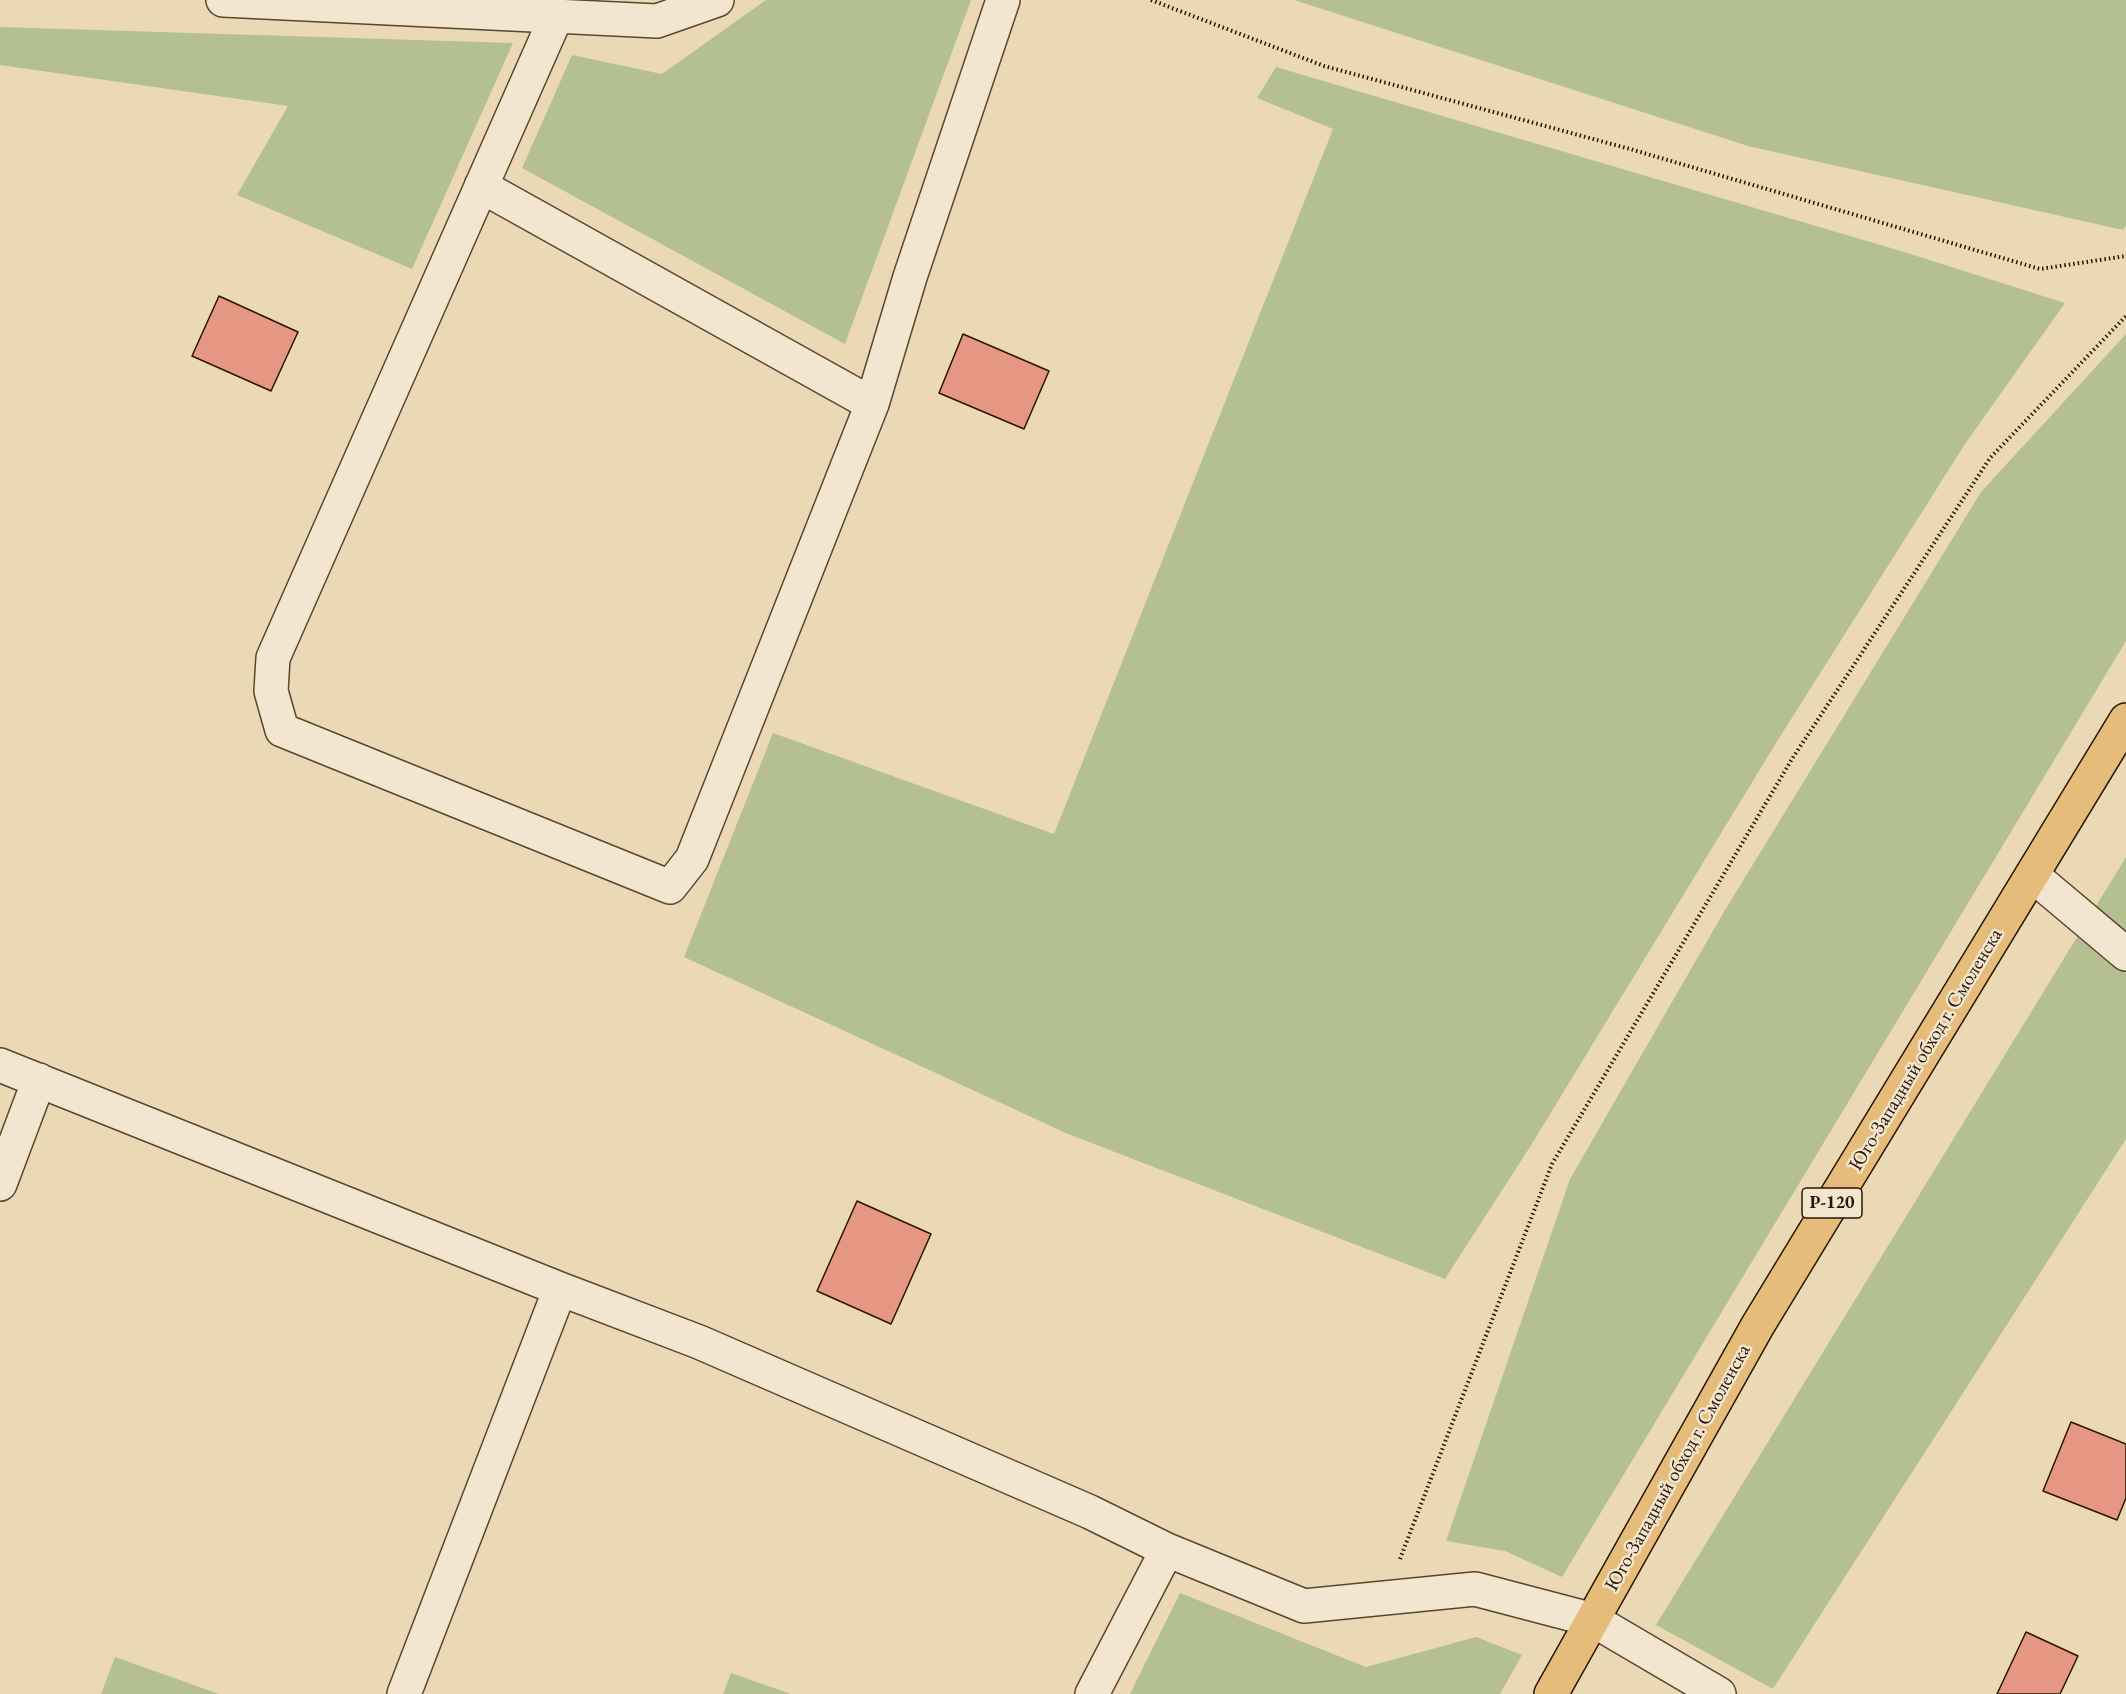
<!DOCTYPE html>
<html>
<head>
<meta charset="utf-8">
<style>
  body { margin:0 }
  canvas { display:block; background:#ebd9b6 }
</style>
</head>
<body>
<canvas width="2126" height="1694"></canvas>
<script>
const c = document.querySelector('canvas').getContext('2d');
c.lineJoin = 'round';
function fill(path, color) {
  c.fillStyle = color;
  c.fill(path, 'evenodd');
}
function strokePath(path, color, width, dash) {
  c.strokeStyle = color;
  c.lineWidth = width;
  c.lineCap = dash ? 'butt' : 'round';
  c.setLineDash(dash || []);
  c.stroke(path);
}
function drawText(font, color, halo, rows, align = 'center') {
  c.font = font + ' "EB Garamond",serif';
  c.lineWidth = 5;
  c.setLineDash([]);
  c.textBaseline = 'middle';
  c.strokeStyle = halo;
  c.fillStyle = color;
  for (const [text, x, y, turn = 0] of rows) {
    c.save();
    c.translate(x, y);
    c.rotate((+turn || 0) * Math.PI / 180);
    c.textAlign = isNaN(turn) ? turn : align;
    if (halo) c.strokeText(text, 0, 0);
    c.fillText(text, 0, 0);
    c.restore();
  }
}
const green = new Path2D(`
  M766,0H971L845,344L522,168L572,55L662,74Z
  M1294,0H2126V226L2123,230L1748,146Z
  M0,27L513,43L412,269L237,195L288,106L0,65Z
  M1276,67L1901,251L2065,303L1965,444L1776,743L1530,1147L1445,1279L1068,1134L684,957L773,733L1054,834L1333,129L1257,98Z
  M2126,334V641L1562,1577L1505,1551L1446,1541L1570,1179L1725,910L1981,492Z
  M2126,857V1139L1773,1689L1656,1625Z
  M1180,1593L1366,1667L1476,1637L1522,1655L1500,1694H1130Z
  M115,1657L219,1694H101Z
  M731,1673L791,1694H723Z`);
const building = new Path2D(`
  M219,296L298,332L271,391L192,356Z
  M963,334L1049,371L1024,429L939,393Z
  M857,1201L931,1234L891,1324L817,1291Z
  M2071,1422L2126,1444V1498L2117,1520L2043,1491Z
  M2026,1632L2078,1656L2060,1694H1997Z`);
const path = new Path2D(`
  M1151,0L1324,66L1630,149L2040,269L2126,256
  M1400,1559L1552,1164L1792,759L1990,458L2126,316`);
const minor = new Path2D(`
  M223,0L657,21L717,0
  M556,17L273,658L271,691L282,730L670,887L692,859L872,404L910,277L1003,0
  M481,186L872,404
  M2032,875L2126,954
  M0,1065L560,1289L699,1342L1090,1512L1167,1550L1092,1694
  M0,1184L39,1080
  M1167,1550L1304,1606L1475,1589L1593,1620L1719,1694
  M404,1694L560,1289`);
const highway = new Path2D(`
  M1551,1694L1758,1325L2126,720`);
const shields = [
  [1832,1203,60]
];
const shieldNames = [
  ["Р-120",1832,1203]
];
const streetNames = [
  ["Юго-Западный обход г. Смоленска",1926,1050,-59],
  ["Юго-Западный обход г. Смоленска",1678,1468,-61]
];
fill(green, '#b4c090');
fill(building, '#e69783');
strokePath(building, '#291501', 1.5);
strokePath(minor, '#5a462e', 36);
strokePath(highway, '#291501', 36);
strokePath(path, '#291501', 4, [1.5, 3]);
strokePath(minor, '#f2e6d0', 33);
strokePath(highway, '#e6bc7b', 33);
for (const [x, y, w] of shields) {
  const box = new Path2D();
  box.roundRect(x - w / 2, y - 15, w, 30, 4.5);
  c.fillStyle = '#f2e6d0';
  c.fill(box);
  strokePath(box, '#291501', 1.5);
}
drawText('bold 18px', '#291501', null, shieldNames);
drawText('20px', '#291501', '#f2e6d0', streetNames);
</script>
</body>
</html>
